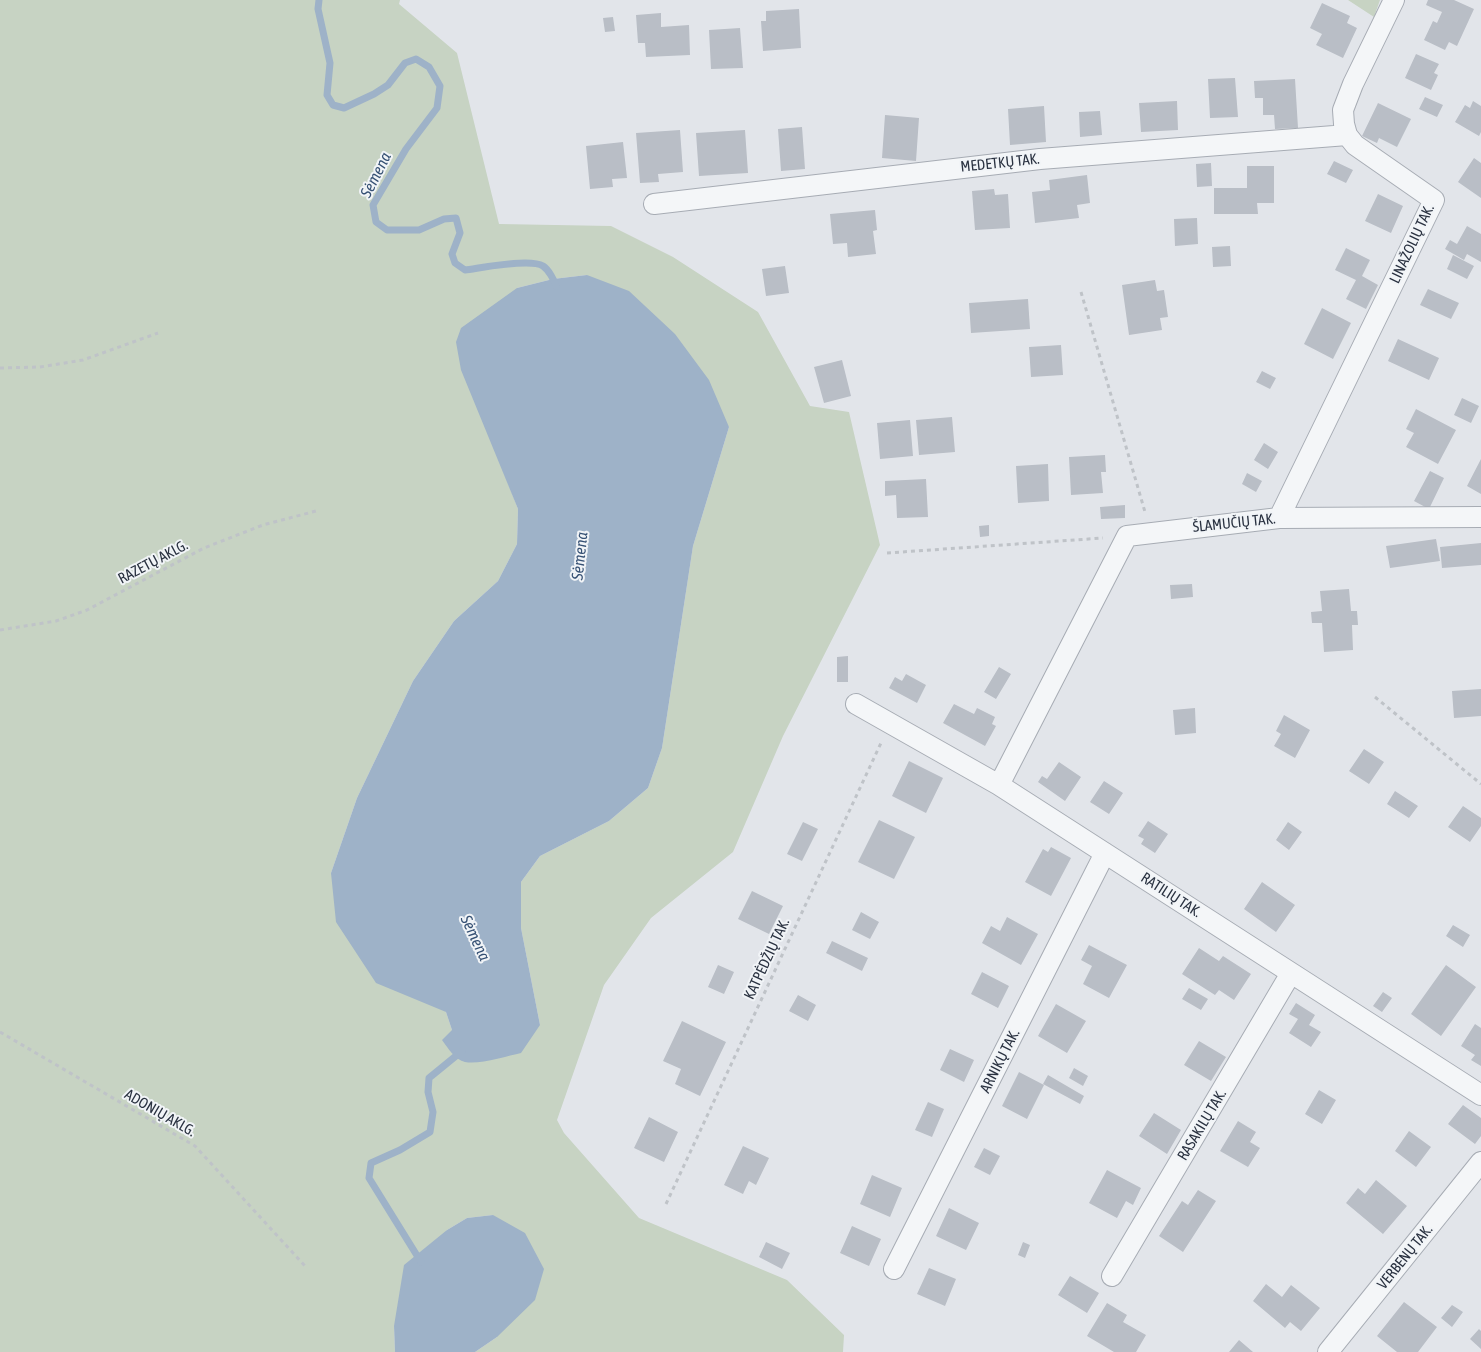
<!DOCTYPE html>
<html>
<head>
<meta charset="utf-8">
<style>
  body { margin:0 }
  canvas { display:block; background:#e2e5ea }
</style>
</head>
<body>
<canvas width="1481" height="1352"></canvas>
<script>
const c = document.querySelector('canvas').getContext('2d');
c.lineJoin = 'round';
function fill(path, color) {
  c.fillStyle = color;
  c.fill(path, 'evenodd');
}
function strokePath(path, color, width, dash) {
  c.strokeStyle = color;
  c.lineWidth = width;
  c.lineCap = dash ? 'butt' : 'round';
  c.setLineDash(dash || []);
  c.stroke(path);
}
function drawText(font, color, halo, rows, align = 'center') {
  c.font = font + ' "Asap Condensed",sans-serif';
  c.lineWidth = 4;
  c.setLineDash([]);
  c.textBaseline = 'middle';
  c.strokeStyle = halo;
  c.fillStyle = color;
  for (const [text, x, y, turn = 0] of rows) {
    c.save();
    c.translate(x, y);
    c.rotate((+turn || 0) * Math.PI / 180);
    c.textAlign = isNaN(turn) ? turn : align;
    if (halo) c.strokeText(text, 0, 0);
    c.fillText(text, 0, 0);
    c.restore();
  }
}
const green = new Path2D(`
  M0,0H400L399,4L457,53L499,224L611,226L673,257L758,312L810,406L849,412L880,545L783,736L733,852L651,918L604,985L557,1120L564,1133L639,1218L787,1280L844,1335L843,1352H475L497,1337L493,1215L467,1218L447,1230L394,1326L395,1352H0ZM587,275L729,427L693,546L662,748L648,788L609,821L540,856L521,882V928L540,1025L452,1030L446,1012L331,873L357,798L413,681L454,621L498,581L517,544L518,509L499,460L517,288L553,279Z
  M1348,0H1380L1374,17Z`);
const water = new Path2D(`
  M587,275L629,291L675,334L709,380L729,427L693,546L662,748L648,788L609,821L540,856L521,882V928L540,1025L521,1053C507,1056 479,1065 465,1062C455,1060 448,1048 442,1040L452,1030L446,1012L376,983L336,922L331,873L357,798L413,681L454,621L498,581L517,544L518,509L461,370L456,342L461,328L517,288L553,279Z
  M493,1215L525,1233L544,1269L535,1300L497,1337L475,1352H395L394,1326L404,1265L447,1230L467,1218Z`);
const stream = new Path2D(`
  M319,0L318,9L330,63L327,95L333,105L344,108L374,94L388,85L405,63L416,59L429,67L440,86L437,108L406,149L373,205L376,222L387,230H419L444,219L456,218L460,233L452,254L455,263L465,270C481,268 530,258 543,266C549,270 554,280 556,286
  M421,1262L369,1178L371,1163L400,1150L430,1132L433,1112L428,1092L429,1078L462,1051`);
const building = new Path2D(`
  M1428,0H1454L1474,9L1457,46L1449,42L1445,50L1424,40L1433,21L1437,23L1442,12L1426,5Z
  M1322,3L1350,16L1347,23L1357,28L1343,58L1316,45L1322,34L1310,28Z
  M799,9L801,48L763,51L761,21H766V11Z
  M661,13V27L689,25L690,55L646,57L645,43H638L636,15Z
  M613,17L615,31L605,32L603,18Z
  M740,28L743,68L711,69L709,30Z
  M1416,54L1439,64L1434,73L1438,75L1431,90L1405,78Z
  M1235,78L1238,117L1210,118L1208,79Z
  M1295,79L1298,128L1275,129L1274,115H1263V98H1255L1254,81Z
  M1425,97L1443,105L1437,117L1419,109Z
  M1177,101L1178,130L1141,132L1139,103Z
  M1473,101L1481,106V132L1479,136L1455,122L1465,105L1470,108Z
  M1378,103L1411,119L1397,147L1379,138L1377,143L1362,136Z
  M1044,106L1046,142L1010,145L1008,109Z
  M1100,111L1102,135L1080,137L1079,112Z
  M885,115L919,118L916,161L882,158Z
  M802,127L805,169L781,171L778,129Z
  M680,130L683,172L658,174L659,182L640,183L636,133Z
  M745,130L748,173L699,176L696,133Z
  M623,142L627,178L612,179L613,187L590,189L586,146Z
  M1474,158L1481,163V198L1458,182Z
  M1334,161L1353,170L1346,183L1327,174Z
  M1211,163L1212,186L1197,187L1196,164Z
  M1247,166H1274V203H1257L1258,214H1214V188H1247Z
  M1087,175L1090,203L1077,205L1079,218L1035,223L1032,192L1050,190L1049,180Z
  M994,189L995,195L1008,194L1010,228L975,230L972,191Z
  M1378,194L1403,206L1391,233L1365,221Z
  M875,210L877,230L873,231L876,254L848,257L847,243L833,244L830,214Z
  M1197,218L1198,244L1175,246L1174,219Z
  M1467,226L1481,234V262L1467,254L1464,260L1445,249L1450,240L1457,244Z
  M1230,246L1231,266L1213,267L1212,247Z
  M1346,248L1370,260L1362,276L1378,285L1366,309L1346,299L1356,280L1335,270Z
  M1453,255L1474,266L1467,279L1447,269Z
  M785,266L789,293L766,296L762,269Z
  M1155,280L1157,291L1164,290L1168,317L1160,318L1162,330L1129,335L1122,285Z
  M1428,289L1459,303L1451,319L1420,305Z
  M1028,299L1030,329L971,333L969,303Z
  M1322,308L1351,323L1333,359L1304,344Z
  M1398,339L1439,358L1429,380L1388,361Z
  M1061,345L1063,375L1031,377L1029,347Z
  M842,360L851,396L824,403L814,367Z
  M1262,371L1276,378L1270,389L1256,382Z
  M1462,398L1479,406L1471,423L1454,415Z
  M1416,409L1456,430L1438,464L1406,447L1414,433L1406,429Z
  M952,417L955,452L919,455L916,420Z
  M910,420L913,456L880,459L877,423Z
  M1264,443L1278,452L1268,469L1254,460Z
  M1105,455L1106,472H1101L1103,493L1071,495L1069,457Z
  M1481,459V494L1467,486Z
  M1048,464L1049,501L1018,503L1016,466Z
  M1430,471L1444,478L1429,509L1414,501Z
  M1247,473L1262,481L1256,492L1242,484Z
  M926,479L928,517L897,518L896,495L885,496V481Z
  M1125,505V518L1101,519L1100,507Z
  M989,525V536L980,537L979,526Z
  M1436,539L1440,561L1390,568L1386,546Z
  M1481,543V565L1442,568L1440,547Z
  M1192,584L1193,597L1171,599L1170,585Z
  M1349,589L1351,611H1357L1358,625H1352L1353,650L1324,652L1322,623H1312L1311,612L1322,611L1320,591Z
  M848,656V682H837V657Z
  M999,667L1011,674L996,699L984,692Z
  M906,674L926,685L917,703L889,688L895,677L902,681Z
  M1481,689V716L1454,718L1452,691Z
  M954,704L974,714L977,708L995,717L992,724L996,726L985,746L943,723Z
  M1195,708L1196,733L1175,735L1173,710Z
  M1284,715L1310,730L1295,758L1274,746L1281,734L1276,731Z
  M1364,749L1384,762L1369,784L1349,771Z
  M909,761L943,778L926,813L892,796Z
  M1059,762L1081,777L1065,801L1038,782L1042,776L1047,779Z
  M1104,781L1123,793L1109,814L1090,802Z
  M1395,791L1418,806L1409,818L1387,804Z
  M1463,806L1481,818V826L1470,842L1448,827Z
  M879,820L915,837L894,879L858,862Z
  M1148,821L1168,834L1155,853L1141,844L1144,839L1138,836Z
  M803,822L818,829L802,861L787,854Z
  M1288,822L1302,832L1289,850L1276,840Z
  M1051,847L1071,858L1051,896L1025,882L1043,849L1048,852Z
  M1262,882L1295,905L1276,932L1244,909Z
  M752,891L783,906L769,934L738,919Z
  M861,912L879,922L870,939L852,930Z
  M1007,917L1038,934L1021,965L982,943L991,926L1000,931Z
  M1453,925L1470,935L1463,947L1446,936Z
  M832,941L868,958L862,971L826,953Z
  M1089,945L1127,965L1109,998L1083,984L1092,966L1081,960Z
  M1199,948L1219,961L1223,956L1251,974L1234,1000L1219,990L1215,995L1182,974Z
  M718,965L734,972L724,994L708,987Z
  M1446,965L1476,987L1441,1036L1411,1014Z
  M982,972L1009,986L998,1008L971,994Z
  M1189,988L1208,999L1201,1010L1182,999Z
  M1383,992L1392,998L1382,1012L1373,1006Z
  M798,995L816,1005L808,1021L789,1011Z
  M1296,1003L1315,1015L1309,1025L1321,1032L1311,1047L1289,1033L1298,1019L1289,1014Z
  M1056,1004L1086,1021L1067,1053L1038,1036Z
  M682,1021L726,1042L700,1096L675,1084L681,1069L663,1061Z
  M1475,1024L1481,1028V1066L1471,1060L1475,1055L1461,1046Z
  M1199,1041L1226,1057L1211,1081L1184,1065Z
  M950,1049L974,1060L964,1082L940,1070Z
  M1074,1068L1088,1076L1083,1086L1069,1078Z
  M1019,1072L1044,1085L1027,1119L1002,1106Z
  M1048,1075L1084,1096L1080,1104L1043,1084Z
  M1319,1090L1336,1100L1322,1124L1305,1114Z
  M928,1102L944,1109L932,1137L915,1130Z
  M1463,1105L1481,1118V1136L1475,1144L1448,1124Z
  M1154,1113L1181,1130L1167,1154L1139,1136Z
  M649,1117L678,1132L664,1162L634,1148Z
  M1238,1121L1256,1132L1250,1142L1260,1148L1248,1167L1220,1151Z
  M1409,1131L1431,1147L1416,1167L1395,1151Z
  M743,1146L769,1158L756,1185L749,1181L743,1194L724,1185Z
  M984,1148L1000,1156L990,1175L974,1167Z
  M1107,1170L1141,1188L1133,1205L1126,1201L1117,1218L1089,1203Z
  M872,1175L902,1188L890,1217L860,1204Z
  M1376,1180L1407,1206L1383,1234L1346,1203L1358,1188L1365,1194Z
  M1198,1190L1216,1201L1183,1252L1159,1236L1182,1201L1188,1205Z
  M949,1208L979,1223L966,1250L936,1236Z
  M852,1226L881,1239L869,1266L840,1253Z
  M766,1242L790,1253L782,1269L759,1257Z
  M1023,1242L1030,1245L1025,1258L1018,1255Z
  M929,1268L956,1279L945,1306L917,1294Z
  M1070,1276L1099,1293L1087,1313L1058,1295Z
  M1266,1284L1282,1297L1291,1285L1320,1308L1301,1331L1290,1322L1285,1328L1253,1301Z
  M1404,1302L1437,1327L1418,1352H1397L1377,1336Z
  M1107,1303L1127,1315L1123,1322L1146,1335L1136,1352H1114L1087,1336Z
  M1452,1305L1463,1312L1452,1327L1441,1318Z
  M1479,1329L1481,1331V1349L1470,1339Z
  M1239,1340L1253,1352H1229Z`);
const path = new Path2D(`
  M1081,292L1145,512
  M0,368L40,367L83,360L158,333
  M887,553L1103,538
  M0,630L56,621L87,610L204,548L263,525L316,511
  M1375,697L1481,784
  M0,1032L195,1146L305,1266
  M666,1204L881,743`);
const street = new Path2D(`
  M654,204L1040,159L1347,135
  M1279,518L1434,200L1355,145L1347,135L1344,124L1343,110L1353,84L1394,0
  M856,704L999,785L1481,1095
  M999,785L1127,536L1279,518L1481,517
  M894,1269L1105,853
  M1112,1276L1291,973
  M1328,1352L1481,1162`);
const streetNames = [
  ["MEDETKŲ TAK.",1000,163,-6],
  ["LINAŽOLIŲ TAK.",1412,244,-65],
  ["ŠLAMUČIŲ TAK.",1234,523,-6],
  ["RAZETŲ AKLG.",153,562,-28],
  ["RATILIŲ TAK.",1171,895,33],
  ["KATPĖDŽIŲ TAK.",767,959,-65],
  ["ARNIKŲ TAK.",1000,1061,-63],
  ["ADONIŲ AKLG.",160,1113,30],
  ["RASAKILŲ TAK.",1202,1125,-59],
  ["VERBENŲ TAK.",1405,1257,-51]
];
const waterNames = [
  ["Sėmena",376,175,-63],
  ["Sėmena",580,556,-84],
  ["Sėmena",475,938,65]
];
fill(green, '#c7d3c3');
fill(water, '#9eb2c8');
strokePath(stream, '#9eb2c8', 7);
fill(building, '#b9bec6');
strokePath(street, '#a7acb4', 22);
strokePath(path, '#bfc3c8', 3, [4, 4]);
strokePath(street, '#f4f6f8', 20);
drawText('15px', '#2a3241', '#f1f4f7', streetNames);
drawText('italic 16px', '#365174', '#f1f4f7', waterNames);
</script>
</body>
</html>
